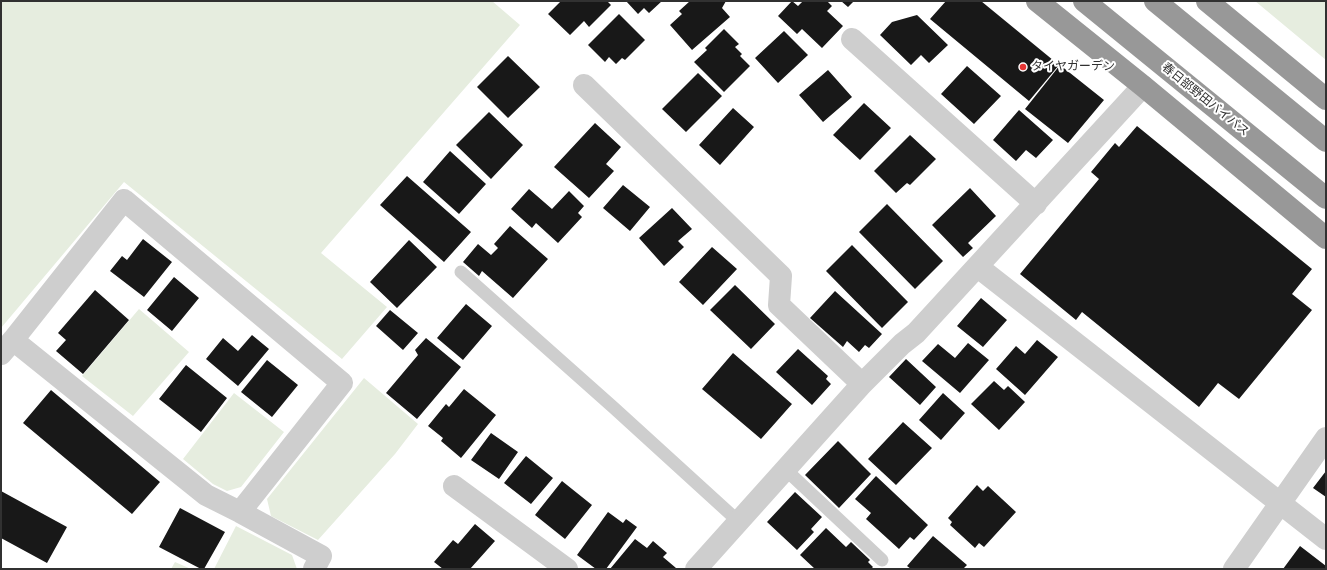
<!DOCTYPE html>
<html>
<head>
<meta charset="utf-8">
<style>
  body { margin:0 }
  #map { position:relative; width:1327px; height:570px; overflow:hidden; background:#fff; font-family:"Sofia Sans Condensed",sans-serif }
  canvas { display:block }
  .frame { position:absolute; inset:0; border:2px solid #313131; pointer-events:none }
</style>
</head>
<body>
<div id="map">
<canvas width="1327" height="570"></canvas>
<div class="frame"></div>
</div>
<script>
const c = document.querySelector('canvas').getContext('2d');
c.lineJoin = 'round';
function fill(path, color) {
  c.fillStyle = color;
  c.fill(path, 'evenodd');
}
function strokePath(path, color, width, dash) {
  c.strokeStyle = color;
  c.lineWidth = width;
  c.lineCap = dash ? 'butt' : 'round';
  c.setLineDash(dash || []);
  c.stroke(path);
}
function drawText(font, color, halo, rows, align = 'center') {
  c.font = font + ' "Sofia Sans Condensed","Noto Sans JP",sans-serif';
  c.lineWidth = 4;
  c.setLineDash([]);
  c.textBaseline = 'middle';
  c.strokeStyle = halo;
  c.fillStyle = color;
  for (const [text, x, y, turn = 0] of rows) {
    c.save();
    c.translate(x, y);
    c.rotate((+turn || 0) * Math.PI / 180);
    c.textAlign = isNaN(turn) ? turn : align;
    if (halo) c.strokeText(text, 0, 0);
    c.fillText(text, 0, 0);
    c.restore();
  }
}
const green = new Path2D(`
  M1,1H492L520,25L321,253L387,307L342,359L124,182L1,328Z
  M1255,1H1326V60Z
  M139,309L189,352L133,416L82,376Z
  M364,378L418,424L395,454L318,540L271,516L267,499Z
  M234,393L284,432L241,487L227,491L213,484L183,459Z
  M236,526L292,555L297,569H214Z
  M175,562L191,569H171Z`);
const building = new Path2D(`
  M561,1H607L611,5L589,27L584,21L570,35L548,14Z
  M626,1H662L649,13L644,8L638,14Z
  M690,1H726L722,8L730,17L692,50L670,25L682,14L679,11Z
  M792,1L798,6L803,1H827L832,6L827,11L843,26L822,48L802,29L797,34L778,16Z
  M841,1H854L848,7Z
  M946,1H981L1059,65L1029,101L930,19Z
  M619,14L645,40L625,60L622,58L616,64L609,57L605,62L588,45Z
  M917,15L948,45L929,63L921,55L911,65L880,35L892,22Z
  M724,29L739,44L735,47L742,54L740,56L750,66L724,92L694,62L707,50L705,48Z
  M784,31L808,55L778,83L755,58Z
  M508,56L540,87L508,118L477,87Z
  M1060,65L1104,100L1068,143L1025,109Z
  M967,66L1001,96L974,124L941,94Z
  M828,70L852,97L823,122L799,95Z
  M698,73L722,96L686,132L662,109Z
  M864,103L891,128L860,160L833,135Z
  M733,108L754,127L720,165L699,145Z
  M1019,110L1053,140L1036,158L1026,150L1016,161L993,140Z
  M489,112L523,145L491,179L456,145Z
  M595,123L621,147L606,164L614,171L589,198L554,167Z
  M1137,126L1312,269L1292,294L1312,310L1239,399L1218,383L1199,407L1082,312L1076,320L1020,274L1099,179L1091,172L1115,143L1119,147Z
  M910,135L936,159L910,185L907,183L896,193L874,171Z
  M450,151L486,184L459,214L423,182Z
  M407,176L471,232L444,262L380,205Z
  M623,185L650,207L630,231L603,208Z
  M970,188L996,216L968,243L973,248L963,257L932,225Z
  M529,189L552,209L569,191L584,206L578,213L582,217L558,243L536,223L532,228L511,209Z
  M887,204L943,261L915,289L859,232Z
  M672,208L692,229L678,241L684,247L664,266L639,238Z
  M510,226L548,259L513,298L482,271L479,276L463,262L478,244L491,255L498,248L494,244Z
  M143,239L172,262L144,297L110,271L122,256L127,260Z
  M409,240L437,267L397,308L370,282Z
  M852,245L908,302L882,328L826,271Z
  M712,247L737,269L703,305L679,282Z
  M174,277L199,298L172,331L147,310Z
  M735,285L775,324L751,349L710,310Z
  M95,290L129,320L83,374L56,351L66,340L58,333Z
  M835,291L882,334L869,348L865,345L859,352L847,341L843,347L810,318Z
  M981,298L1007,320L983,347L957,326Z
  M466,304L492,326L463,360L437,338Z
  M390,310L418,333L403,350L376,326Z
  M252,335L269,349L238,386L206,359L223,338L238,351Z
  M426,338L461,367L417,419L386,393L418,355L415,350Z
  M1037,340L1058,357L1025,395L996,369L1016,346L1025,354Z
  M968,343L989,360L960,393L922,361L938,344L955,358Z
  M798,349L828,376L826,379L831,384L812,405L776,372Z
  M733,353L792,404L761,439L702,389Z
  M906,359L936,387L920,405L889,377Z
  M267,360L298,385L272,417L241,392Z
  M186,365L227,398L201,432L159,399Z
  M994,381L1004,390L1008,386L1025,402L999,430L971,404Z
  M464,389L496,415L461,458L441,441L443,438L428,426L446,404L449,407Z
  M51,390L160,482L132,514L23,423Z
  M943,393L965,413L941,440L919,420Z
  M903,422L932,448L896,485L868,459Z
  M491,433L518,452L499,479L471,460Z
  M838,441L871,474L839,508L805,475Z
  M526,456L553,478L531,504L504,483Z
  M1326,471V497L1313,488Z
  M876,476L928,525L914,540L910,537L899,549L866,519L871,513L855,499Z
  M562,481L592,505L565,539L535,515Z
  M977,485L983,491L988,486L1016,512L984,547L979,543L975,548L950,525L952,522L948,518Z
  M1,491L67,527L47,563L1,538Z
  M795,492L822,517L811,529L814,532L797,550L767,522Z
  M180,508L225,532L204,569H201L159,547Z
  M608,512L623,523L626,519L637,527L606,569H596L577,555Z
  M475,524L495,541L470,569H443L434,562L453,540L458,544Z
  M826,528L846,547L851,542L870,560L868,562L873,567L871,569H815L800,555Z
  M933,536L967,565L963,569H911L907,566Z
  M635,539L647,548L653,541L667,553L663,557L676,568L675,569H610Z
  M1300,546L1326,566V569H1283Z`);
const lane = new Path2D(`
  M461,272L614,408L738,521
  M785,469L882,560`);
const street = new Path2D(`
  M852,39L1036,204
  M584,85L781,276L779,305L862,384
  M978,267L1326,539
  M13,340L206,495L240,512L321,556L314,569
  M1,354L13,340L124,200L342,383L240,512
  M454,486L567,569
  M696,569L862,384L902,344L916,333L1143,86
  M1234,569L1326,438`);
const highway = new Path2D(`
  M1037,1L1143,86L1326,238
  M1084,1L1326,198
  M1155,1L1326,141
  M1207,1L1326,99`);
const markers = [
  [1023,67,4,"#e63534"]
];
const poiNames = [
  ["タイヤガーデン",1031,67]
];
const streetNames = [
  ["春日部野田バイパス",1205,100,39]
];
fill(green, '#e6eddf');
fill(building, '#181818');
strokePath(lane, '#cecece', 13);
strokePath(street, '#cecece', 22);
strokePath(highway, '#989898', 22);
for (const [x, y, r, color] of markers) {
  const dot = new Path2D();
  dot.arc(x, y, r, 0, 2 * Math.PI);
  c.fillStyle = color;
  c.fill(dot);
  strokePath(dot, '#fff', 1.5);
}
drawText('12px', '#313131', '#fff', poiNames, 'left');
drawText('12px', '#313131', '#fff', streetNames);
</script>
</body>
</html>
